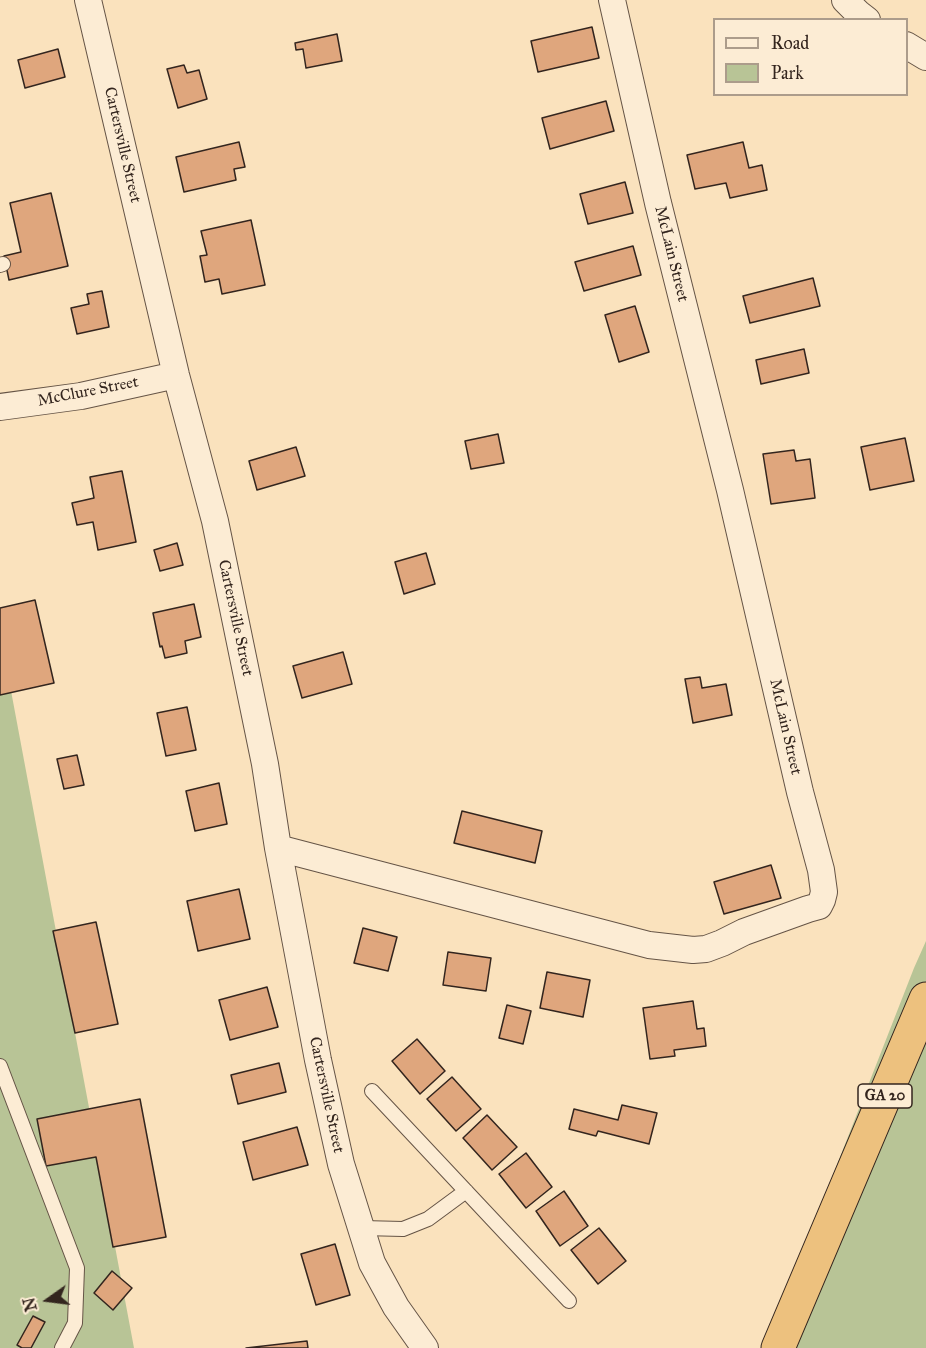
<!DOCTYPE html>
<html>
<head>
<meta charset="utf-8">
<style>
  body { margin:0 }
  #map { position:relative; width:926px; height:1348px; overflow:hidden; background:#fae2bd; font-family:"IM FELL Great Primer",serif }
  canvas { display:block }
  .legend { position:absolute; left:713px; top:18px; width:195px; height:78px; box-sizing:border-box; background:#fcecd4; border:2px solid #ac9c8b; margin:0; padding:8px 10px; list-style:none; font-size:18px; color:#33251e }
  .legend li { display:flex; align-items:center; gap:12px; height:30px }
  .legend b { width:30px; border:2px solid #ac9c8b }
  .north { position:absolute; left:18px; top:1270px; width:60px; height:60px; -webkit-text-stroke:4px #fcecd4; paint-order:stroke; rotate:256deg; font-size:16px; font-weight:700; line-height:24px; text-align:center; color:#33251e }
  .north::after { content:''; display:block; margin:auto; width:21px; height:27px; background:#33251e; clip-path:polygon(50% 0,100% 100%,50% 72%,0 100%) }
</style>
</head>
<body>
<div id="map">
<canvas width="926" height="1348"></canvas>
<ul class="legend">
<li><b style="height:8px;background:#fcecd4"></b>Road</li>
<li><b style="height:16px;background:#b8c496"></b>Park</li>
</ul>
<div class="north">N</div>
</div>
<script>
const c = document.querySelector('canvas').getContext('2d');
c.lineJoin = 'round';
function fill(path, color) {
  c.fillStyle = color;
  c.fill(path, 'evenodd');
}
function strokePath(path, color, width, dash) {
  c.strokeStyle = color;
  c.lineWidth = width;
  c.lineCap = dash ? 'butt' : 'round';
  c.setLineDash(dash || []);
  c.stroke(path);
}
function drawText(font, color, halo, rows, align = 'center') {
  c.font = font + ' "IM FELL Great Primer",serif';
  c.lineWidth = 4.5;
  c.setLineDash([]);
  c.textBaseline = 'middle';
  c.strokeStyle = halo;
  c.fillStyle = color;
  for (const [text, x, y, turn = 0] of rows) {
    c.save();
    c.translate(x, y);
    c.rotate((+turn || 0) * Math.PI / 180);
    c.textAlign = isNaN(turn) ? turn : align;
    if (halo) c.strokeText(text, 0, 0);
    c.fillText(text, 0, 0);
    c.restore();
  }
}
const green = new Path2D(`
  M0,632L134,1348H0Z
  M926,941V1348H762L779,1313L914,968Z`);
const building = new Path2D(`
  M592,27L599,58L538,72L531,41Z
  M337,34L342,61L306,68L303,49L296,50L295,43Z
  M58,49L65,77L25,88L18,60Z
  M184,65L187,73L199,70L207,99L178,108L167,69Z
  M606,101L614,131L550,149L542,118Z
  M239,142L245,167L234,169L236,180L184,192L176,157Z
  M743,142L749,168L762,165L767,190L730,198L726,183L695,189L687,155Z
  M625,182L633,213L588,224L580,194Z
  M51,193L68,266L9,280L4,256L21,252L10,203Z
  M251,220L265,285L222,294L219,279L205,282L200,256L207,255L201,231Z
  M633,246L641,275L584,291L575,262Z
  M813,278L820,306L750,323L743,296Z
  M102,291L109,327L77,334L71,308L89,304L87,294Z
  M635,306L649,352L619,362L605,315Z
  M804,349L809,373L761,384L756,360Z
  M498,434L504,463L471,469L465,441Z
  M905,438L914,481L870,490L861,447Z
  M296,447L305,476L257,490L249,461Z
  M794,450L796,461L810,459L815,498L771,504L763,454Z
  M122,471L136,542L98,550L93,522L77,525L72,503L94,498L90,477Z
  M177,543L183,565L160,571L154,550Z
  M426,553L435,584L404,594L395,562Z
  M35,600L54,683L0,695V608Z
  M194,604L201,637L185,641L187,653L165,658L162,646L160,647L153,613Z
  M343,652L352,684L302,698L293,666Z
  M700,677L702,688L726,684L732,715L693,723L685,679Z
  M187,707L196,750L166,756L157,713Z
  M77,755L84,785L64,789L57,759Z
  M219,783L227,824L195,831L186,791Z
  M462,811L542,831L535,863L454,843Z
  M771,865L781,898L724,914L714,882Z
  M239,889L250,939L198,951L187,901Z
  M96,922L118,1024L75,1033L53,931Z
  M363,928L397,937L388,971L354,963Z
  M448,952L491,958L486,991L443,985Z
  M547,972L590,980L583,1017L540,1008Z
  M267,987L278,1027L230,1040L219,1000Z
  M693,1001L697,1029L704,1028L706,1046L674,1050L675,1056L650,1059L643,1008Z
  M507,1005L531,1011L523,1044L499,1038Z
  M417,1039L445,1071L420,1094L392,1061Z
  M279,1063L286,1092L238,1104L231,1075Z
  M452,1077L481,1109L456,1131L427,1099Z
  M140,1099L166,1237L113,1247L96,1157L46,1166L37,1119Z
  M622,1105L657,1113L649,1144L598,1131L596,1136L569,1129L574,1109L618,1120Z
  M487,1115L517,1147L492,1170L463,1138Z
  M297,1127L308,1165L253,1180L243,1142Z
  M526,1153L552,1187L526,1208L499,1174Z
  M564,1191L588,1226L560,1246L536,1211Z
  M599,1228L626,1261L598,1284L571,1250Z
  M335,1244L350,1295L316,1305L301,1254Z
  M112,1271L132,1288L113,1310L94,1293Z
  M33,1316L45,1322L31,1348H22L17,1345Z
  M307,1341L308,1348H246Z`);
const lane = new Path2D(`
  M0,265L3,264
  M0,1066L77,1268L75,1323L62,1348
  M372,1091L569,1301
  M362,1228L403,1229L428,1219L466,1191`);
const street = new Path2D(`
  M88,0L176,375L215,521L265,764L278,848L318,1060L341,1164L372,1263L396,1307L425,1348
  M845,0L858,13L867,20
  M906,45L926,57
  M0,407L81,396L176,375
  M278,848L649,945L693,950L706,949L722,943L744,932L808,909L819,906L822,900L824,892L821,870L800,792L730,490L658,203L612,0`);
const highway = new Path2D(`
  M778,1348L926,999`);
const shields = [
  [885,1096,54]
];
const shieldNames = [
  ["GA 20",885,1096]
];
const streetNames = [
  ["Cartersville Street",122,145,77],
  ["McLain Street",671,254,76],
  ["McClure Street",88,392,-11],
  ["Cartersville Street",235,618,78],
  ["McLain Street",785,727,77],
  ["Cartersville Street",326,1095,78]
];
fill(green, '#b8c496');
fill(building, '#dfa67d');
strokePath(building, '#33251e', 1.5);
strokePath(lane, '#655446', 16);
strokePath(street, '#655446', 28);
strokePath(highway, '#33251e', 35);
strokePath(lane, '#fcecd4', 14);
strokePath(street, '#fcecd4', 26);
strokePath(highway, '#edc17e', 33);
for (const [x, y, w] of shields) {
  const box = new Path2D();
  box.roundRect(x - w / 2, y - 12, w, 24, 4.5);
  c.fillStyle = '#fcecd4';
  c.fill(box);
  strokePath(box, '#33251e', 1.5);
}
drawText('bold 15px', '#33251e', null, shieldNames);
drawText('16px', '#33251e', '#fcecd4', streetNames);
</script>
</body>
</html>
